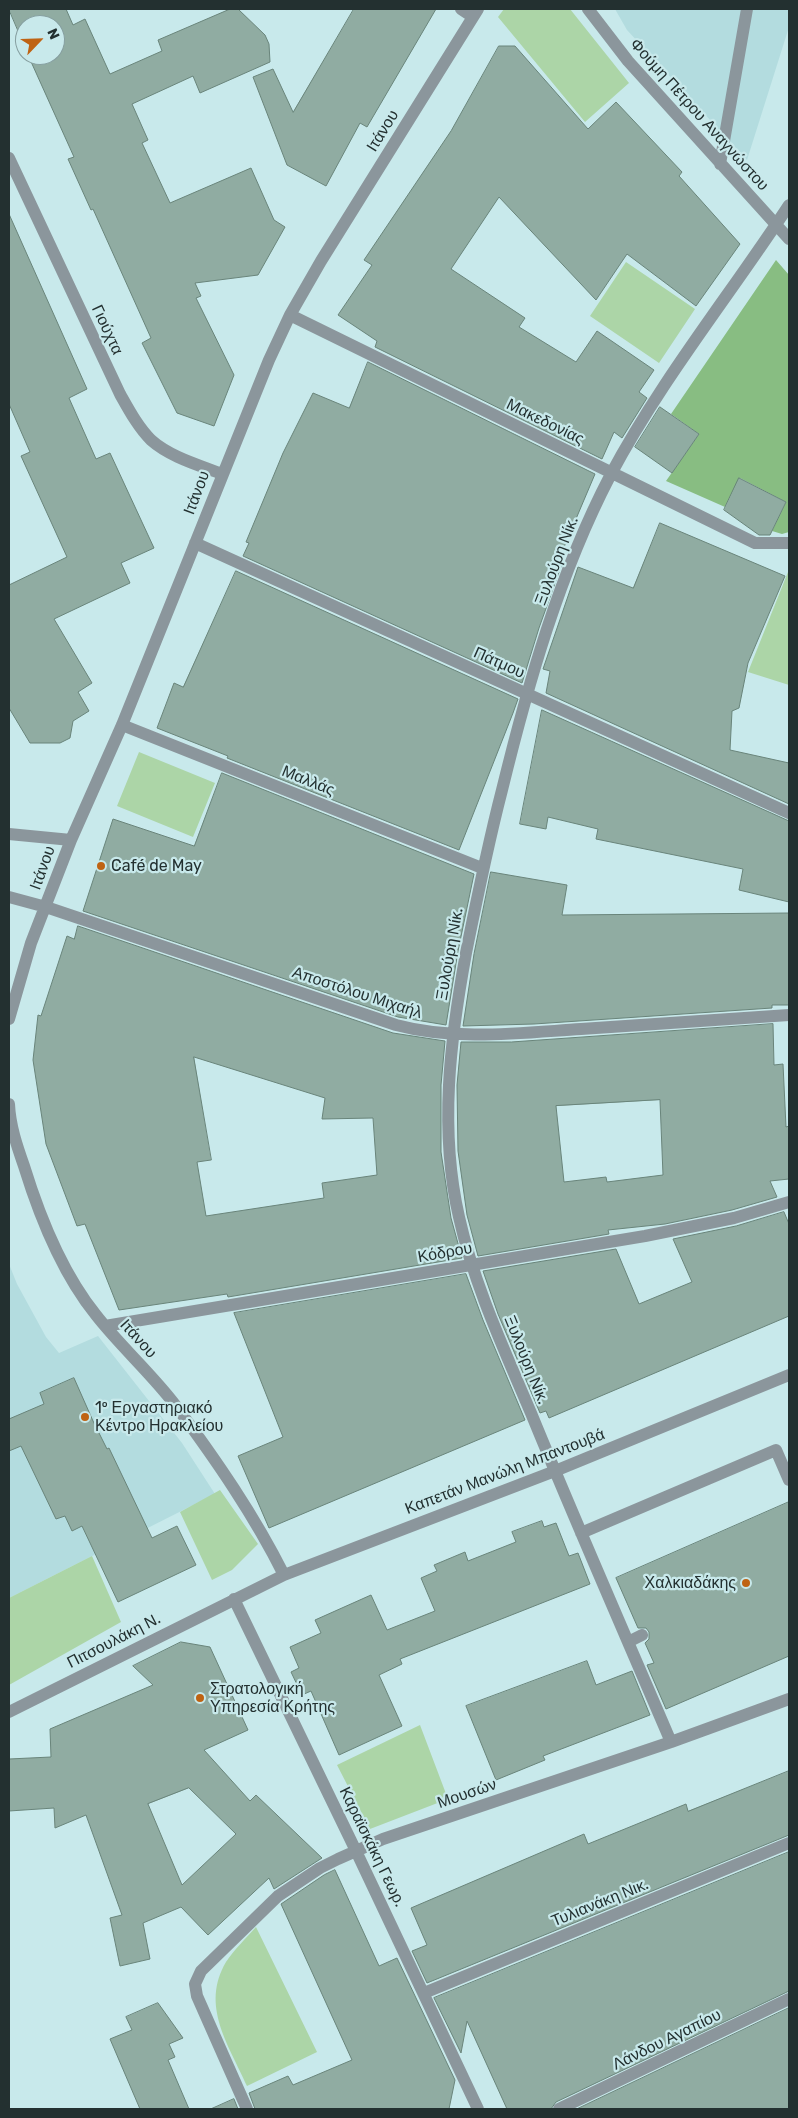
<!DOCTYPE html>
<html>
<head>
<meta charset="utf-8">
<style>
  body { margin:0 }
  #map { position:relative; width:798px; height:2118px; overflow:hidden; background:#c8e9eb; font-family:Rubik,sans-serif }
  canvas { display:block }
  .frame { position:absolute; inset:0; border:10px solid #233030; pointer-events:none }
  .north { position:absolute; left:15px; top:15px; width:50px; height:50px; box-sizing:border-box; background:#c8e9eb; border:1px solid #869fa0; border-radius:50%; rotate:66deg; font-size:14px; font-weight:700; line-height:20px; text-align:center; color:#233030 }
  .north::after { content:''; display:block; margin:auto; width:18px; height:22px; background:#bf6313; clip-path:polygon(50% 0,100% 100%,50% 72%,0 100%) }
</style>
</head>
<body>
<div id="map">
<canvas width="798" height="2118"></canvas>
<div class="frame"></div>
<div class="north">N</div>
</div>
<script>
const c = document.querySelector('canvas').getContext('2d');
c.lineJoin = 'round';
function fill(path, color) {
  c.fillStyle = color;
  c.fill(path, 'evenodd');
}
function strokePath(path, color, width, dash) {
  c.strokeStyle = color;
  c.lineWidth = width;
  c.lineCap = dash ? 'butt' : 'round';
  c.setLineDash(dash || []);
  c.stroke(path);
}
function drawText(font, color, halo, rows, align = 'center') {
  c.font = font + ' Rubik,sans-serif';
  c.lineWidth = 4.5;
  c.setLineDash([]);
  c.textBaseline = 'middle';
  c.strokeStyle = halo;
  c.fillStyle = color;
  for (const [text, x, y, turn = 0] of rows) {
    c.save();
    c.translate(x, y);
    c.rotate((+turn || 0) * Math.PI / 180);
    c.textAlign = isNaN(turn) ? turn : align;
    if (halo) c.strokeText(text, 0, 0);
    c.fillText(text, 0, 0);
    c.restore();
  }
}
const built = new Path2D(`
  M615,9H789V27L747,160L627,30Z
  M9,1264L17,1284L46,1337L59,1353L98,1336L182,1443L215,1494L9,1598Z`);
const green = new Path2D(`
  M504,9H570L629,83L585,122L498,17Z
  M626,262L695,309L659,363L590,316Z
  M788,572H789V685L748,672Z
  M139,752L215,783L193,837L117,806Z
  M220,1490L258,1544L232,1570L212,1580L180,1512Z
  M92,1556L121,1622L9,1685V1598Z
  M420,1725L448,1799L370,1829L337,1765Z
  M256,1927L317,2052L247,2086C229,2045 200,2006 226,1962C234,1950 246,1938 256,1927Z`);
const forest = new Path2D(`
  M776,260L789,275V532L782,534L772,531L786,502L740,478L725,507L666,481L699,434L671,414Z`);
const building = new Path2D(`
  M9,9H66L73,25L85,19L110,74L162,51L158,40L230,9H238L265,35L269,44L270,62L200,93L193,76L132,104L148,140L142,143L170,203L251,168L274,220L285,227L258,275L195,283L201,296L196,298L234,375L214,426L177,413L142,343L151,338L93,209L91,210L68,159L74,157L28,55H55V25H25V47Z
  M354,9H436L367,127L360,123L326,186L287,165L253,77L273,69L293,112Z
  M499,46H515L588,129L616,102L682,172L679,176L740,244L696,306L627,254L596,300L499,197L451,269L525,318L519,327L576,362L597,331L654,370L639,392L647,398L622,438L614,432L602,459L375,347L377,341L338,315L372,265L364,260L451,131Z
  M9,214L87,389L69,398L96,459L110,453L154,548L121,563L130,583L54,619L92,683L78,692L89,711L73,721L70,738L60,743H30L9,708V585L67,557L21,456L30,452L9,404Z
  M368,362L595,474L559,559L563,561L539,628L522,683L243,556L249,543L246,542L283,453L313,393L349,408Z
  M660,407L699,434L672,473L635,447Z
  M739,478L786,502L770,535H759L724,510Z
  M660,523L785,576L748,663L739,708L732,711L730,750L789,763V804L546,693L550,671L543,669L578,567L633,588Z
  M236,571L518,699L513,713L459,850L227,758L228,756L157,728L174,683L183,687Z
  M542,710L789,821V902L739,890L743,869L596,839L598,829L548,817L546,829L520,824Z
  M222,773L474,874L458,951L446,1025L398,1017L83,911L113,819L194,846Z
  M491,872L567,885L562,915L789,913V1005H772V1008L534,1024L463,1026L474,954Z
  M78,926L393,1033L445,1041L441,1085V1152L451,1218L462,1258L228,1297L227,1294L119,1310L85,1224L77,1226L46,1144L33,1060L38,1015L41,1016L67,936L74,939ZM194,1057L325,1098L322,1119L373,1118L377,1175L322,1183L324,1198L206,1216L197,1162L211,1160Z
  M773,1024L774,1065L783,1064L786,1127L789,1126V1179L770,1181L777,1197L732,1210L665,1224L608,1230L609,1234L478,1256L467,1215L458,1151L457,1085L461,1042H511ZM660,1100L663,1175L607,1182L606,1177L564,1182L556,1106Z
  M784,1212L789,1224V1316L549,1418L546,1411L540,1413L498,1314L483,1271L616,1249L639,1304L692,1282L673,1239L736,1226Z
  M466,1274L483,1320L525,1420L269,1528L238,1456L283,1437L234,1313Z
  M74,1378L93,1421L107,1449L109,1448L152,1538L177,1526L196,1565L118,1602L82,1526L72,1531L65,1516L56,1519L21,1446L9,1451V1419L44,1404L40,1393Z
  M789,1502V1656L666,1709L647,1665L654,1663L645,1643L649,1639V1632L646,1628H638L616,1578Z
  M542,1521L544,1527L556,1523L569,1556L578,1553L590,1584L400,1659L402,1664L379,1675L402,1726L339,1755L311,1691L302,1695L291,1672L299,1668L290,1647L321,1633L315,1620L371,1595L387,1630L435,1611L421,1578L437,1571L434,1565L465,1552L468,1561L516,1542L512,1532Z
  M181,1642L210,1647L248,1730L204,1750L250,1801L256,1795L322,1858L274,1889L269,1878L208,1935L181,1907L143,1923L150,1959L120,1966L110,1918L122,1915L86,1815L55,1828L54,1808L9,1811V1759L51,1757L50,1729L153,1685L133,1666ZM189,1788L236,1834L182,1885L148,1804Z
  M587,1661L596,1685L632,1671L650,1715L543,1756L545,1760L496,1780L466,1706Z
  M789,1771V1835L427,1983L412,1951L427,1945L411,1908L584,1834L588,1844L686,1804L688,1811Z
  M789,1852V1991L556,2102L551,2109H507L467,2021L461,2053L434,1998Z
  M335,1870L379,1966L397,1958L455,2080L449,2109H255L249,2093L288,2076L293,2085L352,2060L281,1904L324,1875Z
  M158,2003L183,2038L169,2044L175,2057L168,2060L189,2109H140L110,2039L132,2030L126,2017Z
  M789,2008V2109H577Z
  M234,2099L238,2109H211Z`);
const minor = new Path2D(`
  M461,9L473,17
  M588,9L628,61L789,239
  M9,158L120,394C129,410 138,427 151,440C170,457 199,465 222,474
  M720,164L747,9
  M290,315L755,543H789
  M195,543L789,813
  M122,725L482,868
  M9,834L71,840
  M9,897L46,907L396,1025C456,1041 519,1033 581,1029C650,1024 720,1020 789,1015
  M9,1019L31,943L71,840L122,725L269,360L290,315L321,261L478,9
  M9,1104C10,1126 17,1146 24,1166C40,1218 62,1273 96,1315C121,1347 152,1374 176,1406C216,1460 254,1515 284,1575
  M105,1326L645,1236L734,1218L789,1202
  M581,1533L776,1450L789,1480
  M234,1599L356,1851L478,2109
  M628,1642L642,1635
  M9,1712L284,1575L555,1471L789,1375
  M671,1742C624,1632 576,1523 531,1413C504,1349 474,1285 459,1217C439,1130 450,1040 466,953C477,898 488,844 502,790C528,684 559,574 610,476C661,380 730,295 789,205
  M424,1993L789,1843
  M247,2109L197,1996L195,1984L201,1971L278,1896L320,1868L338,1859L383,1839L671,1742L789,1699
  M559,2109L789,1999`);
const markers = [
  [101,866,5,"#bf6313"],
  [85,1417,5,"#bf6313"],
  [746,1583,5,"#bf6313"],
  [200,1698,5,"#bf6313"]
];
const streetNames = [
  ["Φούμη Πέτρου Αναγνώστου",699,115,48],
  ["Ιτάνου",383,131,-58],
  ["Γιούχτα",107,330,65],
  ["Μακεδονίας",545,422,26],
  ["Ιτάνου",197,493,-69],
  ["Ξυλούρη Νίκ.",557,561,-69],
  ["Πάτμου",499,663,24],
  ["Μαλλάς",308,781,22],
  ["Ιτάνου",43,868,-70],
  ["Ξυλούρη Νίκ.",450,954,-80],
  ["Αποστόλου Μιχαήλ",357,993,18],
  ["Κόδρου",445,1253,-10],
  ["Ιτάνου",138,1339,48],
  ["Ξυλούρη Νίκ.",526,1360,68],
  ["Καπετάν Μανώλη Μπαντουβά",505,1472,-21],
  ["Πιτσουλάκη Ν.",114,1641,-27],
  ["Μουσών",467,1794,-19],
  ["Καραϊσκάκη Γεωρ.",372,1847,64],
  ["Τυλιανάκη Νικ.",600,1903,-22],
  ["Λάνδου Αγαπίου",667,2040,-26]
];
const poiNames = [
  ["Café de May",111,866],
  ["1⁰ Εργαστηριακό",95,1408],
  ["Κέντρο Ηρακλείου",95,1426],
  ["Χαλκιαδάκης",736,1583,"right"],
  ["Στρατολογική",210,1689],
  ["Υπηρεσία Κρήτης",210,1707]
];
fill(built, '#b3dcdf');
fill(green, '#acd5a7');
fill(forest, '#88bd82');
fill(building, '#90aca2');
strokePath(building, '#69847a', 1);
strokePath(minor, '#8b969c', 12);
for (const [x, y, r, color] of markers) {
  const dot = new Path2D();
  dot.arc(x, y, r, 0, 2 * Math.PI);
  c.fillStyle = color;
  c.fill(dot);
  strokePath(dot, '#c8e9eb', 2);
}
drawText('16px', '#233030', '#c8e9eb', streetNames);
drawText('16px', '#233030', '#c8e9eb', poiNames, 'left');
</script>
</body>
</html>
